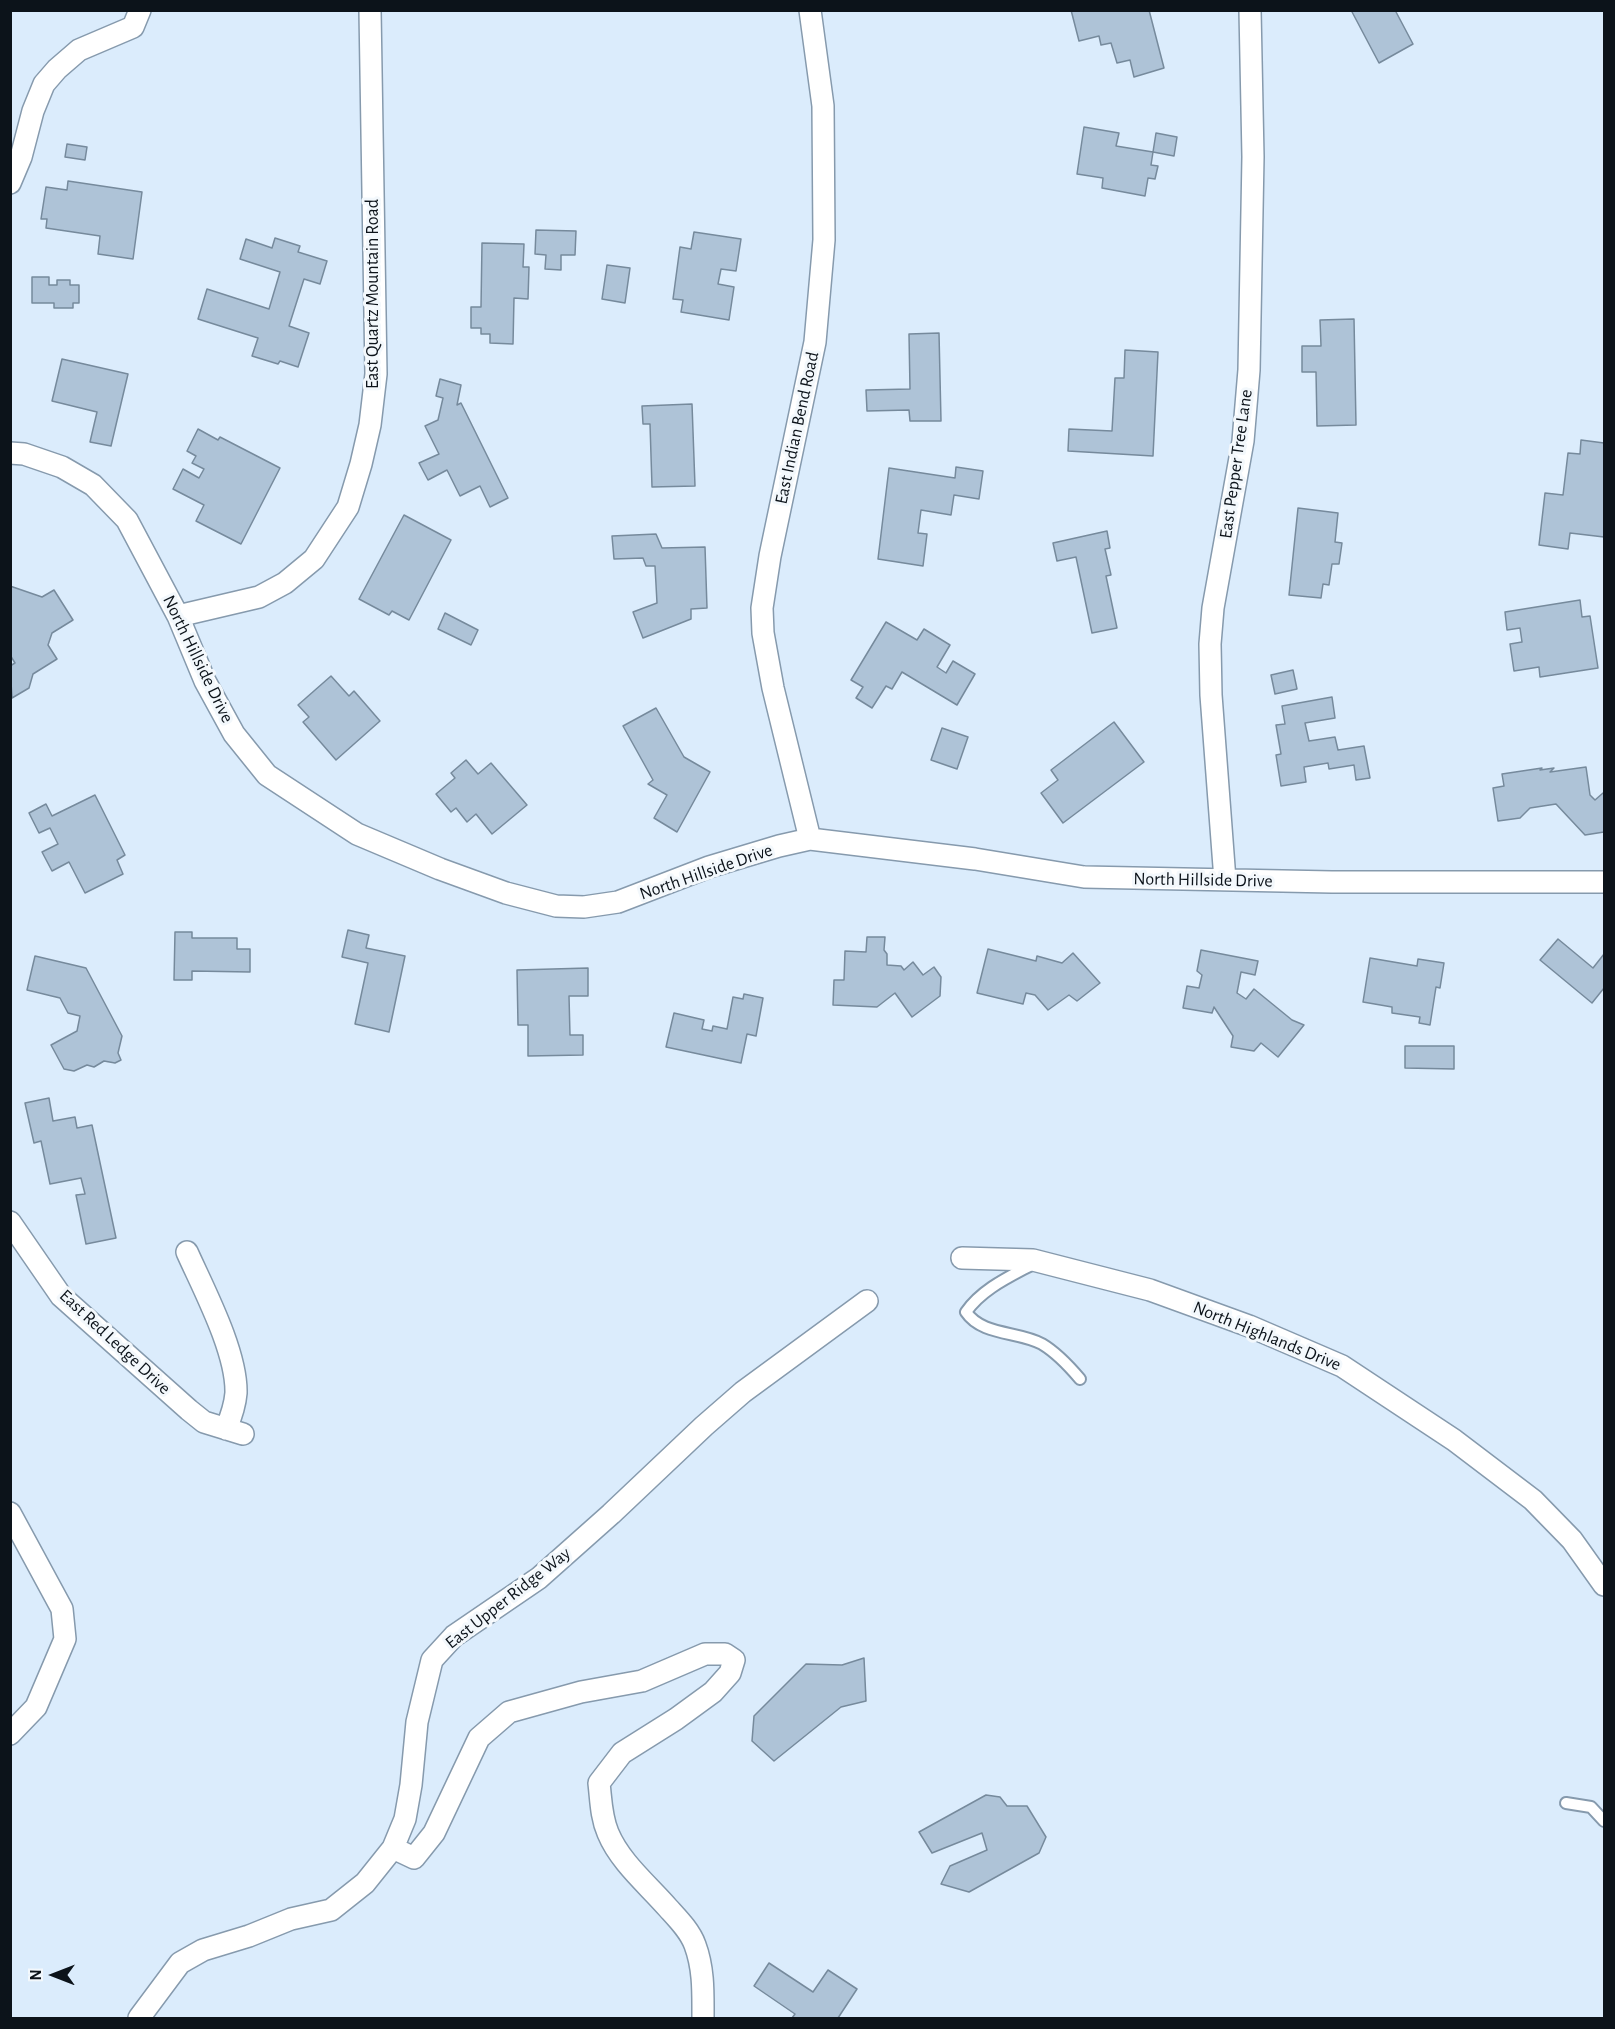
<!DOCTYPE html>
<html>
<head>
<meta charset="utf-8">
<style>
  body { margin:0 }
  #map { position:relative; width:1615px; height:2029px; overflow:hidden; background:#dbecfc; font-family:"Alegreya Sans",sans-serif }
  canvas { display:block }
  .frame { position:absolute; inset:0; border:12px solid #0c131a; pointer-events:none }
  .north { position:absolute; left:24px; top:1945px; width:60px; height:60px; -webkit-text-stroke:4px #f3f8fc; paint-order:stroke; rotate:270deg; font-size:16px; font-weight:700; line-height:24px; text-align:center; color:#0c131a }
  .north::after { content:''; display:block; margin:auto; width:21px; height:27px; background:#0c131a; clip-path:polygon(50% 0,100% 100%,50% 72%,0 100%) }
</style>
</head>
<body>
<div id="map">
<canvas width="1615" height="2029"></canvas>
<div class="frame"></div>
<div class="north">N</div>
</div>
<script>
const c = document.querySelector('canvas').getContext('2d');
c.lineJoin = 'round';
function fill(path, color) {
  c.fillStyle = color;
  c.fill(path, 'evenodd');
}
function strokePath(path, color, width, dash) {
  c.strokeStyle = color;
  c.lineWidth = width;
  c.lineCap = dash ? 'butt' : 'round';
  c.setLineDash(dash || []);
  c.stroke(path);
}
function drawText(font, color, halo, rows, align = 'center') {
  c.font = font + ' "Alegreya Sans",sans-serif';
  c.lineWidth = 6;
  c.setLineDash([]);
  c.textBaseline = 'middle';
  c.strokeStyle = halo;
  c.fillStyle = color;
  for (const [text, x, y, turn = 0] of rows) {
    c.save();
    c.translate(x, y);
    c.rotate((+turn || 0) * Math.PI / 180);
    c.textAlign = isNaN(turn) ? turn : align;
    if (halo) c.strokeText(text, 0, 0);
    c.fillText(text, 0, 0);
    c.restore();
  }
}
const building = new Path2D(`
  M1071,10H1149L1164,68L1134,77L1130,60L1117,63L1111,43L1101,45L1099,36L1079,41Z
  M1351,10H1395L1413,44L1379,63Z
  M1084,127L1119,133L1116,146L1153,152L1151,165L1158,166L1155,179L1148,178L1145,196L1102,188L1103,178L1077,174Z
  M1156,133L1177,137L1174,156L1153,152Z
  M67,144L87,147L85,160L65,157Z
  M68,181L142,192L133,259L98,254L100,236L46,228L47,219H41L46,187L67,190Z
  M536,230L576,231L575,255H561V270L545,269L546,255L535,254Z
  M694,232L741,239L736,271L721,269L718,284L734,287L729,320L681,312L683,300L673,299L680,247L691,249Z
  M275,238L300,246L298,252L327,261L320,284L304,279L289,326L309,333L298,367L280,361L278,364L252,356L258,338L198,319L207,289L269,309L280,272L240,259L246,239L272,248Z
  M482,243L524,244L523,267H529L528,299L514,298L513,344L490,343V334H481V328H471V307H481Z
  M607,265L630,268L625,303L602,299Z
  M32,277H49V285H57V280H70V285H79V303H73V308H54V303H32Z
  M1354,319L1356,425L1317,426L1316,372H1302V346H1321L1320,320Z
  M939,333L941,421H910L909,410L867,411L866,390L910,389L909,334Z
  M1125,350L1158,352L1153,456L1068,451L1069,429L1112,431L1115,378H1124Z
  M62,359L128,374L111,446L90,442L97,412L52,401Z
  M440,379L461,385L457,405L461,403L508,498L490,507L480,486L460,496L447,470L428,480L419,463L439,454L425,426L438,420L443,398L436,396Z
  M692,404L695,486L652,487L650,424H643L642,406Z
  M198,429L218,440L220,437L280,468L241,544L196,521L204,505L173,489L183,469L199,478L204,469L192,463L196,456L187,451Z
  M1581,440L1604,443V537L1570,533L1568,549L1539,545L1545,493L1563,495L1568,453L1580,454Z
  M956,467L983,471L979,499L954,495L951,515L921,510L918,533L927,534L923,566L878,559L889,468L955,478Z
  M1298,508L1338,513L1335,542L1342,543L1339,564H1332L1329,585L1323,584L1321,598L1289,595Z
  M404,515L451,540L409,620L392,611L389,615L359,599Z
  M1107,531L1110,548L1105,549L1111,575L1106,576L1117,628L1092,633L1076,557L1057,561L1053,543Z
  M656,534L662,548L705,547L707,608L691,609V619L643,638L633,612L657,603L655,566H646L643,558L614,559L612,536Z
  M10,586L42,597L54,590L73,620L52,633L48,645L57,659L33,674L29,688L12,698L10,666L15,663L10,655Z
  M1580,600L1582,617L1590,616L1598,668L1540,677L1539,667L1514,671L1510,644L1522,642L1520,628L1507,630L1505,612Z
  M445,613L478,630L471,645L438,629Z
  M886,622L917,640L924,629L950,645L937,667L946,673L953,661L975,674L957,705L902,672L892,689L886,686L872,708L856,698L863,687L851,680Z
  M1293,670L1297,689L1275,694L1271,675Z
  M331,676L349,696L354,691L380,721L336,760L303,722L309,717L298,705Z
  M1332,697L1335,718L1305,723L1309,741L1335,737L1338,750L1364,746L1370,778L1356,780L1354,765L1329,769L1328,763L1304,767L1306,782L1281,786L1276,755L1281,754L1276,725L1285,724L1282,706Z
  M656,708L684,757L710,772L677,832L654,818L667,795L648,784L653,780L623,726Z
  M1114,722L1144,762L1063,823L1041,793L1058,780L1051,770Z
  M942,728L968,737L957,769L931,760Z
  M466,760L478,774L491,763L527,805L492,834L476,814L467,822L456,808L451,812L436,794L455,778L451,773Z
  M1586,767L1590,795L1595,800L1603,793L1604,794V832L1585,835L1556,804L1530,808L1520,818L1498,821L1493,788L1504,786L1502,774L1542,768L1540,770L1554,768L1550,772Z
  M95,795L125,855L117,860L123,874L85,893L69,862L52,871L42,852L58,844L50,828L39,833L29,813L46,804L52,816Z
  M348,930L369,935L366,948L405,956L389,1032L355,1024L368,963L342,957Z
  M175,932H192V938H237V949H250V972L192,971V980H174Z
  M867,937H885L884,950L887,954V965L901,966L904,970L913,962L923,975L934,967L941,977L940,996L912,1017L895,993L877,1007L833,1005L834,980H844L845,951L866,952Z
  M1558,939L1593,968L1604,954V988L1592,1003L1540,960Z
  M988,949L1036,961L1037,956L1062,963L1073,953L1100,983L1077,1001L1069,995L1048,1010L1035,995L1026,993L1023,1004L977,993Z
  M1201,950L1258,961L1255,975L1241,972L1237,993L1246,999L1254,989L1292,1020L1304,1025L1278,1057L1261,1043L1254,1051L1231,1047L1233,1036L1214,1007L1212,1013L1183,1008L1187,986L1199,988L1202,975L1197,971Z
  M35,956L86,968L122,1036L118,1053L121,1060L115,1063L104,1061L94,1067L87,1065L74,1071L64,1069L51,1045L77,1031L80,1016L68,1013L60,998L27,990Z
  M1370,958L1417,966L1418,959L1444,963L1440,988L1436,987L1430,1025L1419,1023L1420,1017L1392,1013V1007L1363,1002Z
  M588,968V996H569L570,1035H583V1055L528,1056V1025H518L517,970Z
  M744,994L763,998L756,1036L747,1034L741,1063L666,1047L674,1013L704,1020L702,1029L712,1031L713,1026L727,1029L733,997L743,999Z
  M1405,1046H1454V1069L1405,1068Z
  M49,1098L53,1121L75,1117L77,1128L92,1125L116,1238L86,1244L76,1195L85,1194L81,1178L50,1184L41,1141L34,1143L25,1103Z
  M864,1658L866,1701L841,1707L774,1761L752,1741L754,1716L806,1664L842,1665Z
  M986,1795L1000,1797L1007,1806H1027L1046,1837L1039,1853L969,1892L941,1884L950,1866L987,1850L982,1833L932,1853L919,1832Z
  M769,1963L813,1992L828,1970L857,1989L838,2018H792L795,2014L754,1986Z`);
const service = new Path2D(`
  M1033,1264C1009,1277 982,1289 966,1312C982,1336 1019,1331 1042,1344C1057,1353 1069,1366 1080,1379
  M1566,1803L1591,1807L1604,1821`);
const minor = new Path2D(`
  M10,183L21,157L33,111L44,84L57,69L79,50L133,27L140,10
  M10,453L24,454L62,467L93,485L127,520L178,616L205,681L234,734L267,775L357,834L440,869L506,893L556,906L584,907L618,902L709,867L779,846L810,839L975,859L1084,877L1332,882H1604
  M178,616L259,597L285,583L314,559L348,507L361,464L370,425L376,374L370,10
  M810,839L773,688L763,633L762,608L770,556L815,342L824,240L823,106L810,10
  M1225,880L1211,695L1210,644L1213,608L1243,441L1249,370L1253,157L1250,10
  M10,1222L61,1296L189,1410L204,1422L243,1434
  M187,1252C204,1290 237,1352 236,1393C235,1406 231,1417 226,1429
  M962,1258L1033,1260L1150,1290L1249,1326L1342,1366L1454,1440L1533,1500L1572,1540L1604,1585
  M10,1513L62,1609L65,1639L36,1707L10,1734
  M393,1848L414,1858L434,1833L479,1738L509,1712L581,1692L642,1681L705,1654H725L734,1660L730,1673L713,1692L676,1719L622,1753L599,1783C601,1800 601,1817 608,1833C620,1862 648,1885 668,1908C678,1919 690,1931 695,1945C704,1969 703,1994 703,2018
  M139,2018L180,1963L203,1950L249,1936L291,1919L331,1910L365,1883L393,1848L405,1819L411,1785L417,1722L432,1660L454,1636L539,1578L611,1514L704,1426L743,1392L867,1301`);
const streetNames = [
  ["East Quartz Mountain Road",373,294,-90],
  ["East Indian Bend Road",797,428,-78],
  ["East Pepper Tree Lane",1236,464,-82],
  ["North Hillside Drive",198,659,64],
  ["North Hillside Drive",706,872,-19],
  ["North Hillside Drive",1203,880,1],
  ["North Highlands Drive",1267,1336,22],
  ["East Red Ledge Drive",115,1342,43],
  ["East Upper Ridge Way",508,1598,-38]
];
fill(building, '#aec3d7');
strokePath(building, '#768a9c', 1.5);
strokePath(service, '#869aad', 14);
strokePath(minor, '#869aad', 24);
strokePath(service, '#fff', 10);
strokePath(minor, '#fff', 21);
drawText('18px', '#0c131a', '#f3f8fc', streetNames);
</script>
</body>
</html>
